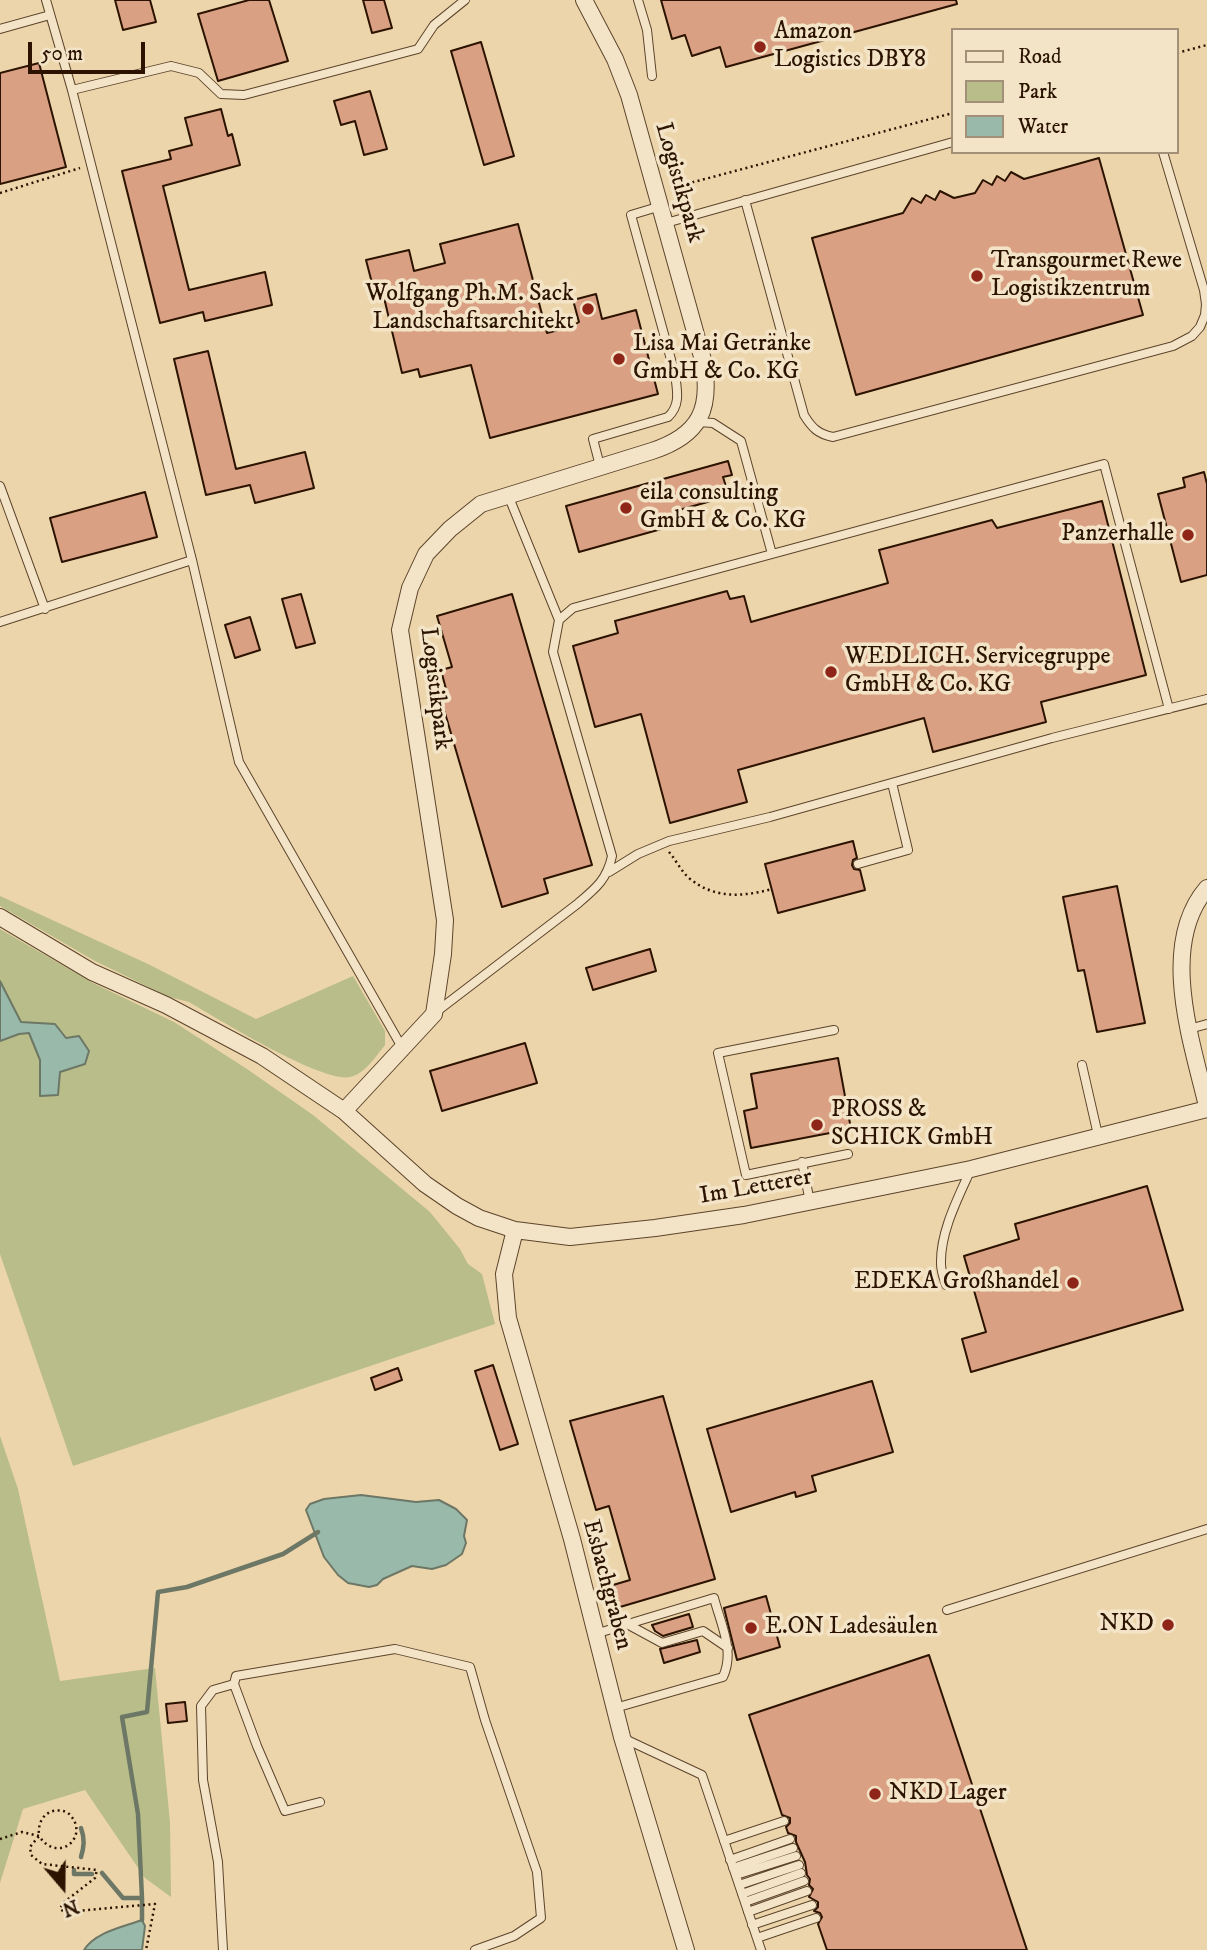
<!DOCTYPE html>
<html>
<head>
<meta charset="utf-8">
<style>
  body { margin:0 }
  #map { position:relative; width:1207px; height:1950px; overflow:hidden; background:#edd5ab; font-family:"IM FELL DW Pica",serif }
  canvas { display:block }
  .legend { position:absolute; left:951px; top:28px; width:228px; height:126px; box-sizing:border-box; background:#f3e4c8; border:2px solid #a39078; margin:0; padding:9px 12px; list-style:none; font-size:21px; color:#2b1300 }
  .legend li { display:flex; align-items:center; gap:14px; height:35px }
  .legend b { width:35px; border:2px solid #a39078 }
  .north { position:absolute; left:28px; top:1852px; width:70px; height:70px; -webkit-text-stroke:5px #f3e4c8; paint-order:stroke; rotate:160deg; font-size:19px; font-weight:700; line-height:28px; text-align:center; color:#2b1300 }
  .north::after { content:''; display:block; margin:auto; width:24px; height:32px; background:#2b1300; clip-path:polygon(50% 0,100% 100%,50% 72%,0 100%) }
  .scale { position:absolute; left:28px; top:42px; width:117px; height:32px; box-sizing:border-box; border:4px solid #2b1300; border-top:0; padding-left:9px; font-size:21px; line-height:24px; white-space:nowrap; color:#2b1300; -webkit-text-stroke:5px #f3e4c8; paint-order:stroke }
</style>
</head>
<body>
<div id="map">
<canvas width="1207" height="1950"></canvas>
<ul class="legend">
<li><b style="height:9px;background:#f3e4c8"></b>Road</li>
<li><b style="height:19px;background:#b8bd89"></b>Park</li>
<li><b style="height:19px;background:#99b9aa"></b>Water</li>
</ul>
<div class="north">N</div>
<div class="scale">50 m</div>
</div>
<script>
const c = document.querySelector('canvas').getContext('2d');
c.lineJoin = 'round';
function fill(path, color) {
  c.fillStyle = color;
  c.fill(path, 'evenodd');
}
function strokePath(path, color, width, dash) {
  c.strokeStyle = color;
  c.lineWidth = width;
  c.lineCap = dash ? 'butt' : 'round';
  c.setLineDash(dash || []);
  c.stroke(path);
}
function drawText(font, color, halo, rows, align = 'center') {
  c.font = font + ' "IM FELL DW Pica",serif';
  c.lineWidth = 7;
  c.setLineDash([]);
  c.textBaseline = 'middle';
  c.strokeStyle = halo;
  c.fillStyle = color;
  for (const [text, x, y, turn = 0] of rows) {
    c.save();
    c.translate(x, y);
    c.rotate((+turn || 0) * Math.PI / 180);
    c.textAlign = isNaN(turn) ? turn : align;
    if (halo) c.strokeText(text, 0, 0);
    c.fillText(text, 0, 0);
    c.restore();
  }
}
const green = new Path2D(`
  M0,896L148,964L256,1019L353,976L385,1031V1045C376,1056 365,1074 350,1077C322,1083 218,1019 189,1002L169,997L95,961L0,906Z
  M0,929L93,983L174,1022L247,1069L313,1115L430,1212L460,1249L468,1264L482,1274L495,1324L73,1466L0,1254V1041L19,1034L29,1033L40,1060V1096L60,1072L85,1064L55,1024L21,1022L0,981Z
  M0,1436L18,1489L60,1681L155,1668L170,1822L171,1897L145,1878L85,1790L23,1809L0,1883Z`);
const water = new Path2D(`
  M0,981L21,1022L55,1024L66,1038L79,1036L89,1051L85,1064L60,1072L58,1095L40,1096V1060L29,1033L19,1034L0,1041Z
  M361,1495L416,1502L439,1500L456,1509L467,1520L464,1536L466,1543L462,1554L446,1565L432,1569L412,1566L383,1579L377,1585L369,1587L348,1583L338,1575L324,1557L306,1510L310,1504L324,1499Z
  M142,1920L145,1926L142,1950H84C95,1932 123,1927 142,1920Z`);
const stream = new Path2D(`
  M81,1857C84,1847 85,1839 81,1828
  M74,1870V1874H92
  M102,1873L123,1898H142V1920
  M142,1898L138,1814L122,1717L147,1712L158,1592L187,1587L283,1554L318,1532`);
const building = new Path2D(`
  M115,0H150L156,22L123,30Z
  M249,0H269L288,61L218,81L198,14Z
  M363,0H384L392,28L372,33Z
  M661,0H956L957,4L726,67L720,47L692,56L685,35L672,39Z
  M481,42L514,156L484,165L451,51Z
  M39,63L66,167L0,184V73Z
  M370,91L387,149L364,155L355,121L341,125L334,101Z
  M221,109L228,136L232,134L240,165L163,186L189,290L265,272L272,305L205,321L203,312L160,323L122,171L171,159L169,151L192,145L185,118Z
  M1099,158L1143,315L856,395L812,238L903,213L912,198L921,203L926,195L935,200L940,191L954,198L975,193L983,180L992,185L997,176L1005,181L1011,172L1024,179Z
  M518,224L547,333L570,327L579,322L573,300L596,294L602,319L636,310L658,394L490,438L471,365L420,377L418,369L402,373L381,285L373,287L366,260L409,250L414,271L445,263L440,244Z
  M208,351L236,469L305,452L314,488L255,503L250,485L206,495L174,359Z
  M728,461L732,475L723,477L729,496L679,510L683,523L579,552L566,506Z
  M1204,472L1207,484V575L1181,582L1158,494L1185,487L1183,478Z
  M145,492L157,537L62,562L50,518Z
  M1102,501L1146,675L1041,702L1046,722L933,752L924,718L738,770L747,802L670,823L641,714L595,727L573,646L618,633L615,621L727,591L730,599L744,596L751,622L888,583L879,550L992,520L997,528Z
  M301,594L315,643L296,648L282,599Z
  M512,594L592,865L544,879L548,893L502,907L440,696L447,693L441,670L452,667L437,616Z
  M250,617L260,650L235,658L225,625Z
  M853,841L857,858L853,860L852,865L854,869L860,870L865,890L778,913L765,864Z
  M1117,886L1145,1023L1097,1032L1084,970L1078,971L1063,897Z
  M650,949L656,971L593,990L586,968Z
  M525,1043L537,1083L442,1111L430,1071Z
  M838,1058L851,1129L751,1148L744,1111L757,1108L751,1074Z
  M1147,1186L1183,1310L971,1372L962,1339L986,1332L964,1256L1019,1239L1015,1224Z
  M493,1365L518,1444L500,1450L475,1371Z
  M398,1368L402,1380L375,1390L371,1378Z
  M872,1381L893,1452L812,1476L816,1491L796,1497L795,1492L731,1512L707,1429Z
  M663,1396L715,1579L620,1607L613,1585L630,1580L609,1506L596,1510L570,1421Z
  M766,1596L780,1647L737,1660L724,1608Z
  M689,1614L693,1627L663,1636L655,1631L652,1625Z
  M697,1640L700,1652L664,1663L660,1649Z
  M929,1655L1027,1950H827L818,1924L822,1917L820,1913L814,1911L818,1907V1902L809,1897L813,1889L809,1885L810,1879L807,1875L805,1862L796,1842V1836L788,1833L786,1827L790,1823V1818L782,1815L749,1715Z
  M185,1702L187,1721L168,1723L166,1704Z`);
const path = new Path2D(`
  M1177,53L1207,45
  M671,188L953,113
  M0,193L80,168
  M669,852C676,860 681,871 689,878C714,899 742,897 772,889
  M0,1839L22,1832L39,1836C59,1866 93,1834 67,1812C49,1806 37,1818 39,1836L30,1847L31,1855L42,1864L97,1870L95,1878L63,1903L60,1909L65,1912L155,1904L146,1950`);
const lane = new Path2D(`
  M46,0L72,90L192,560L239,762L403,1049
  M638,0L647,30L652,76
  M0,29L50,15
  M72,90L171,66L199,73L221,94L244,95L418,49L434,25L465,0
  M745,200L804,415C812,428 818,434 833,437L1173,346L1192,336L1200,327L1205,315L1206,304L1204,290L1163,152
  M666,223L953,142
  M698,422L713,423L741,441L772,554
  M600,466L593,439L668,417C681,405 677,390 675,374L631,215L661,206
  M0,486L45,609
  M508,495L559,620
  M0,622L192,560
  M858,864L908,850L892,783
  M609,872L638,854L669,841L770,817L1052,738L1207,699
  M436,1012L576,905C595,889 607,880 612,856L553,652L559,620L573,608L1104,464L1169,709
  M1189,1029L1207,1024
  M834,1030L718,1053L746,1175L848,1154
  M1082,1065L1098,1135
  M802,1162L810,1202
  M946,1285C944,1279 941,1271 941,1264C940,1232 958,1198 971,1169
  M947,1610L1207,1529
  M627,1624L662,1643L703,1631L728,1648
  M595,1634L714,1598C721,1625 735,1651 723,1677L615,1708
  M234,1684L257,1746L285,1811L320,1802
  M625,1739L702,1775L761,1950
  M724,1841L784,1821
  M730,1860L790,1839
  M733,1868L793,1848
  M736,1875L796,1856
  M739,1885L799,1865
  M742,1894L801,1873
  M745,1902L804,1881
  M748,1912L807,1891
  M752,1925L812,1905
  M757,1938L816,1918
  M223,1950L218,1862L203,1780L201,1706L213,1690L234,1684L236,1676L395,1649L470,1667L485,1720L537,1872L541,1918L514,1936L475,1950`);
const street = new Path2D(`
  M1207,888C1158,945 1192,1042 1207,1106
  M0,917L92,972L166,1005L262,1056L344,1111L425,1184L457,1206L479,1218L515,1230L570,1237L655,1228L744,1215L971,1169L1207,1109
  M344,1111L434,1014L443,954L445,920L400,630L410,588L426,554L450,529L481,504L652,451C701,435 712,408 703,360L629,95L615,59L584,0
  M515,1230L504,1274L508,1318L572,1539L622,1737L686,1950`);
const markers = [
  [760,47,7,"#8f2418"],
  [977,276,7,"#8f2418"],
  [588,309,7,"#8f2418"],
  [619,359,7,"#8f2418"],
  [626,508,7,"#8f2418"],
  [1188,535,7,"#8f2418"],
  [831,672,7,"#8f2418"],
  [817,1125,7,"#8f2418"],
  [1073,1283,7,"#8f2418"],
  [1168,1625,7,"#8f2418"],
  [751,1628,7,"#8f2418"],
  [875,1794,7,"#8f2418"]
];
const poiNames = [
  ["Amazon",774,33],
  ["Logistics DBY8",774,61],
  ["Transgourmet Rewe",991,262],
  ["Logistikzentrum",991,290],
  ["Wolfgang Ph.M. Sack",574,295,"right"],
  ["Landschaftsarchitekt",574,323,"right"],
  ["Lisa Mai Getränke",633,345],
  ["GmbH & Co. KG",633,373],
  ["eila consulting",640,494],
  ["GmbH & Co. KG",640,522],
  ["Panzerhalle",1174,535,"right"],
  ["WEDLICH. Servicegruppe",845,658],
  ["GmbH & Co. KG",845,686],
  ["PROSS &",831,1111],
  ["SCHICK GmbH",831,1139],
  ["EDEKA Großhandel",1059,1283,"right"],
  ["NKD",1154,1625,"right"],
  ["E.ON Ladesäulen",765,1628],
  ["NKD Lager",889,1794]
];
const streetNames = [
  ["Logistikpark",678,183,74],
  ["Logistikpark",434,689,83],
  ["Im Letterer",756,1188,-10],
  ["Esbachgraben",606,1585,75]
];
fill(green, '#b8bd89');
fill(water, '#99b9aa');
strokePath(water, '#6d7766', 2);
strokePath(stream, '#6d7766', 4.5);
fill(building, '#d9a083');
strokePath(building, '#2b1300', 2);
strokePath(lane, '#5c442b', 10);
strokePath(street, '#5c442b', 18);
strokePath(path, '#2b1300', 2.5, [2, 3.5]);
strokePath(lane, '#f3e4c8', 8);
strokePath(street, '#f3e4c8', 16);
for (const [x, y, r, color] of markers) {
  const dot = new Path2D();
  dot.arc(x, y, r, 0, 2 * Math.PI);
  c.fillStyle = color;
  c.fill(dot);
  strokePath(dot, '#f3e4c8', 2.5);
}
drawText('24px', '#2b1300', '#f3e4c8', poiNames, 'left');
drawText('24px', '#2b1300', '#f3e4c8', streetNames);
</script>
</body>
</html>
